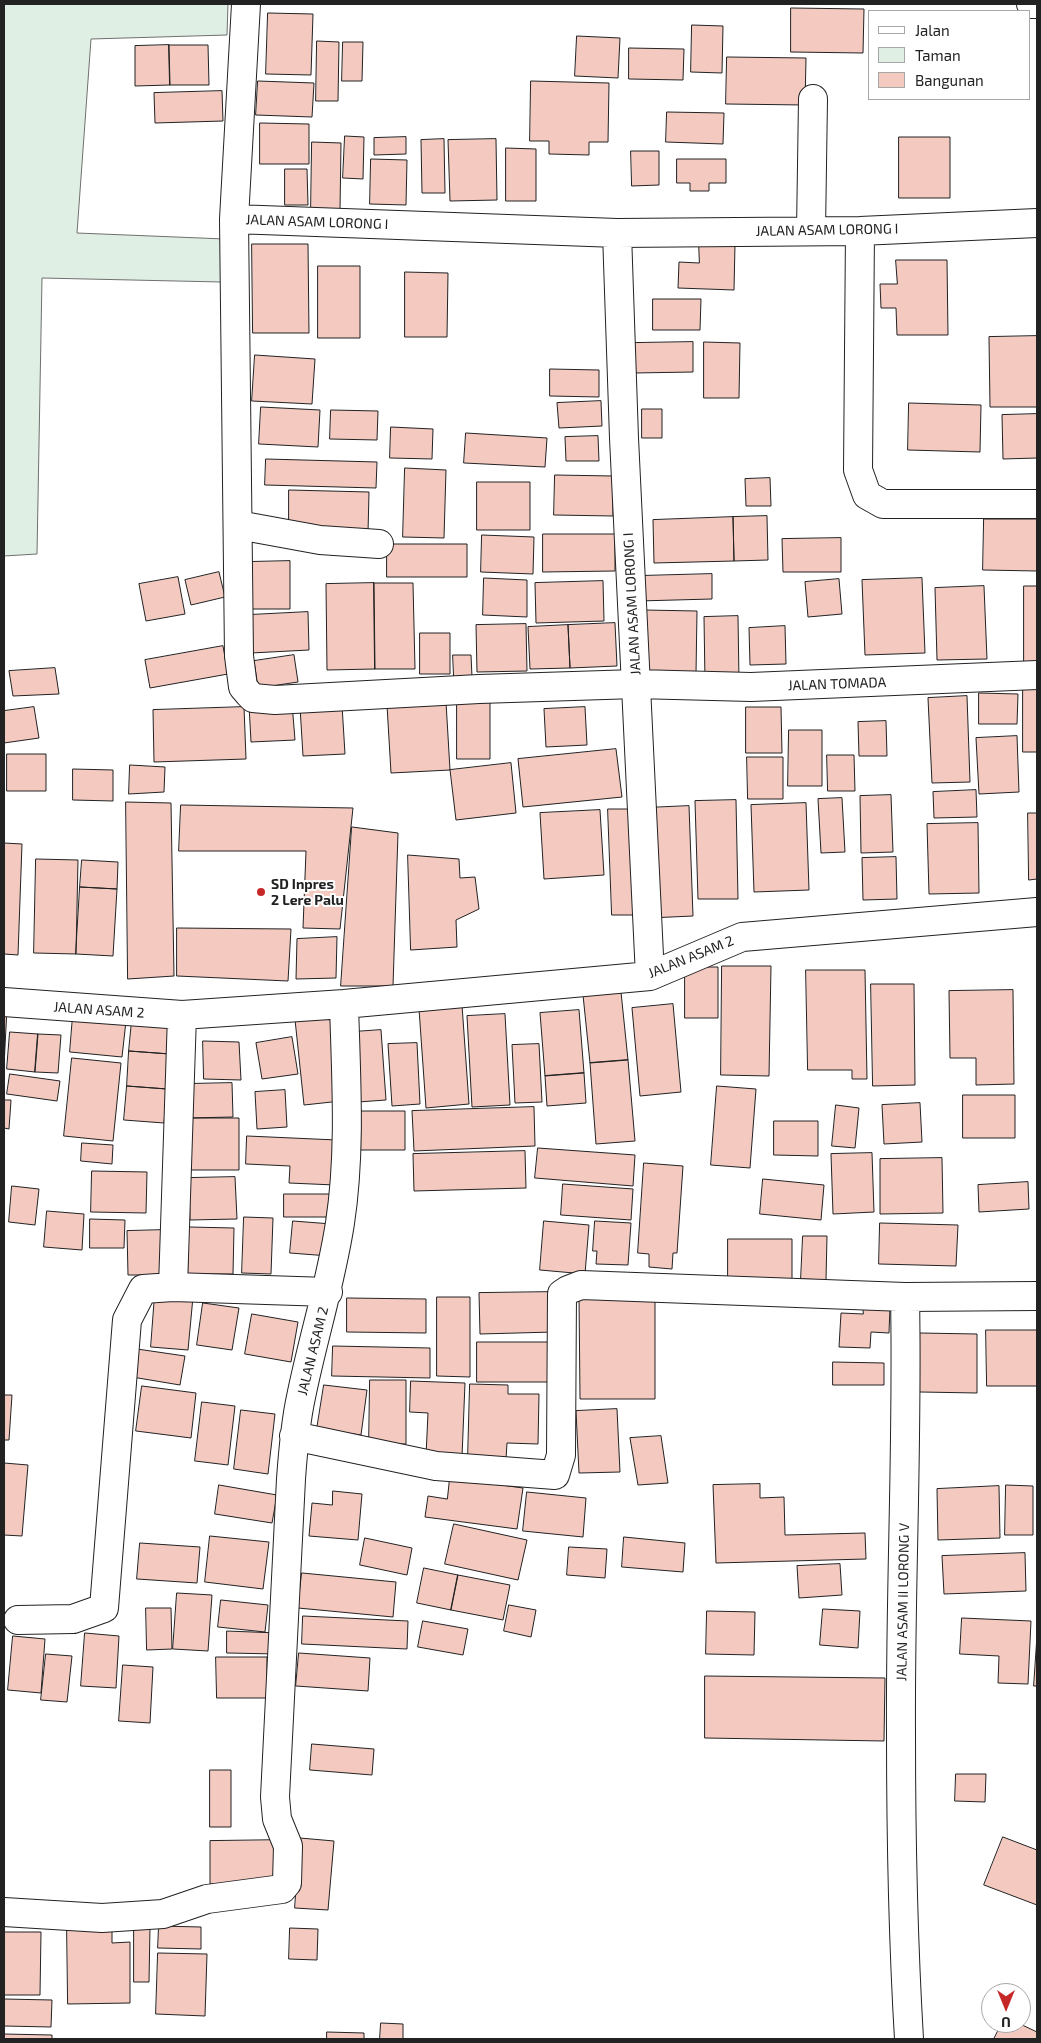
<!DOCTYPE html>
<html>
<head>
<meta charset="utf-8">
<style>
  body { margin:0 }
  #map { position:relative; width:1041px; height:2043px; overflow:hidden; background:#fff; font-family:"Exo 2",sans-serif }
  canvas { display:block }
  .frame { position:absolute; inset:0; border:5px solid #222; pointer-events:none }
  .legend { position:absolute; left:868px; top:10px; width:162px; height:90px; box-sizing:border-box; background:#fff; border:1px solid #a7a7a7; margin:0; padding:6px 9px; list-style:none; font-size:15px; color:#222 }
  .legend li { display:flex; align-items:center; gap:10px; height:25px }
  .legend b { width:25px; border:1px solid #a7a7a7 }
  .north { position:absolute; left:981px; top:1983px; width:50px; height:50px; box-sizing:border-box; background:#fff; border:1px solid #a7a7a7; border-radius:50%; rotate:180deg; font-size:14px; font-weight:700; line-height:20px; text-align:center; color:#222 }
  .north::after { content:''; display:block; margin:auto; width:18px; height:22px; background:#c62828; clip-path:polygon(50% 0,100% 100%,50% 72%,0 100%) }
</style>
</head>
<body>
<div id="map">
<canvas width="1041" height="2043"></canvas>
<div class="frame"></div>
<ul class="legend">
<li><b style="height:6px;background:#fff"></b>Jalan</li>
<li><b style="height:14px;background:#e0efe3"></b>Taman</li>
<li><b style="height:14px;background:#f3c9c0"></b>Bangunan</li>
</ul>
<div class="north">U</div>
</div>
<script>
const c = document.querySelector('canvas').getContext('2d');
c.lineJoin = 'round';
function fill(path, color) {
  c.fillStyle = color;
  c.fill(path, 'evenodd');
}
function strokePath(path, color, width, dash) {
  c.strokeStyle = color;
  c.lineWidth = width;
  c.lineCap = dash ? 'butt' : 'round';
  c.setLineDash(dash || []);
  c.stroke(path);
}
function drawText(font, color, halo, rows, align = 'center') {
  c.font = font + ' "Exo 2",sans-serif';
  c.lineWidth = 4;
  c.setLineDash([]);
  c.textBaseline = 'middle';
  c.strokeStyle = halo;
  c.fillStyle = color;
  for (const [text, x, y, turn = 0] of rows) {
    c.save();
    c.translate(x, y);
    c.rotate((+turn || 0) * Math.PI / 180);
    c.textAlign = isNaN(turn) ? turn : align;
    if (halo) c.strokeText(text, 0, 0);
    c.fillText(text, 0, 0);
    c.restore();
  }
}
const green = new Path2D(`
  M4,4H228L227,35L91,39L77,233L225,239L221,282L42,278L37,554L4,556Z`);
const building = new Path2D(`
  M791,8L864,9L863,53L791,52Z
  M268,13L313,14L311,75L266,74Z
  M692,25L723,26L722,73L691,72Z
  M577,36L620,38L618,78L575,76Z
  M317,41L339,42L338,101H316Z
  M343,42H363L362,81H342Z
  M169,45L170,85L135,86V46Z
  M169,45H208L209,85H170Z
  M629,48L684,49L683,80L629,79Z
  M727,57L806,58L805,105L726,104Z
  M258,81L314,83L312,117L256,115Z
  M531,81L609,83L608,142H589V155L549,154V141H530Z
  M222,91L223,121L155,123L154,93Z
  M667,112L724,113L723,144L666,142Z
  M260,123L309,124V164H260Z
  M345,136L364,137L363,179L343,178Z
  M406,137V154L374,155V138Z
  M899,137H950V198H899Z
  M444,139L445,193H422L421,140Z
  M496,139L497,200L450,201L448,140Z
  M312,142L341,143L340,211L311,210Z
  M506,148L536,149V201H506Z
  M631,151H659V185L632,186Z
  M371,159L407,160L406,205L370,204Z
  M677,159H726V183H709V191H690V183H677Z
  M285,169H307L308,205H285Z
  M699,243L735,244L734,290L678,288L679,262L699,263Z
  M252,244H308L309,333H253Z
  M896,260H947L948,335H897L896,308H881L880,284H897Z
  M318,266H360V338H318Z
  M405,272L448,273L447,337H405Z
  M653,299H701L700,330H653Z
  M1037,336V407H990L989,337Z
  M693,342V372L634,373V343Z
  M704,342L740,343L739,398H704Z
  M255,355L315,359L312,404L252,401Z
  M550,369L599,370V397L550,396Z
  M601,401L602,426L559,428L557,403Z
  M909,403L981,405L980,452L908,450Z
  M261,407L320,410L318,447L259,444Z
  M642,409H662V438H642Z
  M331,410L378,411L377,440L330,439Z
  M1037,414V458L1003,459L1002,415Z
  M391,427L433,429L432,459L390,458Z
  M466,433L547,438L545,467L464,463Z
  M598,436L599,461H566L565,437Z
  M266,459L377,462L376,488L265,485Z
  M405,468L446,470L444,538L403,537Z
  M555,475L613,476V516L554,515Z
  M770,478L771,506H746L745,479Z
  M477,482H530V530H477Z
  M289,490L369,492L368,533L289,532Z
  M767,516L768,560L734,561L733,517Z
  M733,517L734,561L654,563L653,520Z
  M984,519H1037V571L983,570Z
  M543,534H615V571L543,572Z
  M482,535L534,537L533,574L481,572Z
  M841,538V572H783L782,539Z
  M387,544H467V577H387Z
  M290,561V609H249L248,562Z
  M219,572L225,597L191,605L185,580Z
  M712,574V599L638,601V576Z
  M178,577L185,614L146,621L139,584Z
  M484,578L527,580V617L483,615Z
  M922,578L925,653L865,655L862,580Z
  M839,579L842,614L808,617L805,582Z
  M603,581L604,621L536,623L535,583Z
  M374,583L375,669L327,670L326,584Z
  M374,583H413L415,669H375Z
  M984,586L987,659L937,660L935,588Z
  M1024,586H1037V665H1024Z
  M644,610L697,611L696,674L643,673Z
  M308,612L309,650L251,653L249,615Z
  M738,616L739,681L705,682L704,617Z
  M615,623L617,666L570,668L568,625Z
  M526,624L527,671L477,672L476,625Z
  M568,625L570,668L530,669L528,627Z
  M785,626L786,664L750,665L749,628Z
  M420,633H450V674H420Z
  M223,646L228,674L150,688L145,660Z
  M294,655L298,682L258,688L254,661Z
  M453,655H471L472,677H454Z
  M55,668L59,694L13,696L9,671Z
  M1023,689H1037V752H1023Z
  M979,693L1018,694L1017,724H979Z
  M967,696L970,782L932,783L928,698Z
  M457,699H490V759H457Z
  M446,702L450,770L391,773L387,705Z
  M292,703L295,740L251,742L249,705Z
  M342,705L345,754L303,756L300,707Z
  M34,707L39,738L4,743V711Z
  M244,707L246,759L154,762L153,710Z
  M585,707L587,745L546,747L544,709Z
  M746,707H781L782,753H746Z
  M886,721L887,756H859L858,722Z
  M789,730H822V786H788Z
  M1017,736L1019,792L979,794L976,738Z
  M616,749L622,797L523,807L518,759Z
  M7,754H46V791H7Z
  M827,755H854L855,791H828Z
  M747,757H783V799H748Z
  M511,763L516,813L456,820L450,770Z
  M130,765L165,767L164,792L129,794Z
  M73,769L113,770V801L73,800Z
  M976,790L977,817L934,818L933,792Z
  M891,795L893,852L861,853L860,796Z
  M842,798L845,852L821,853L818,799Z
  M736,800L738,899H698L695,801Z
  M126,802L171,803L174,976L128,979Z
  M806,803L809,890L754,892L751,805Z
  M181,805L353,808L340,929L303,928L306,851H179Z
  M689,806L693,916L649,918L645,808Z
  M608,809H631L634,915H612Z
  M600,810L604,875L544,879L540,813Z
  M1028,813H1037V879L1029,880Z
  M978,823L979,893L929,894L927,824Z
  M352,827L398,833L393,986H341Z
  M4,843L22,844L18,955L4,954Z
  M408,855L459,859L460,878L475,877L479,909L456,920L457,947L411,950Z
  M896,857L897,899L863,900L862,858Z
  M36,859L78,860L76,954L34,953Z
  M82,860L118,862L117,889L80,887Z
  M80,887L117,889L113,956L76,954Z
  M177,928L291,929L288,981L177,976Z
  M337,937L336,978L296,979L297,939Z
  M722,966H771L769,1076L721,1075Z
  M685,967H718V1018H685Z
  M806,970H865L867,1079H852V1070H808Z
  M871,984H914L915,1085L873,1086Z
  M1013,990L1014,1084L976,1085V1058H950L949,991Z
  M621,992L628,1060L590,1063L583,995Z
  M673,1004L681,1092L640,1096L632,1008Z
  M462,1005L469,1104L426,1108L419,1009Z
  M331,1006L341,1101L304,1105L294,1010Z
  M4,1008H7L4,1066Z
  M579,1010L584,1073L545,1076L540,1013Z
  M505,1014L510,1105L472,1107L467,1016Z
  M73,1015L126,1021L122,1057L70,1052Z
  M132,1020L173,1023L170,1054L129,1051Z
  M381,1030L386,1100L358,1102L353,1032Z
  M10,1032L38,1034L35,1072L7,1069Z
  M38,1034L61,1035L58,1073L35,1072Z
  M292,1037L298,1074L262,1079L256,1043Z
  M203,1041L239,1042L241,1080L204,1079Z
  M417,1043L420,1104L392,1106L388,1044Z
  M539,1044L542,1102L515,1103L512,1045Z
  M129,1051L170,1054L167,1089L127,1086Z
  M72,1058L121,1063L113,1141L64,1136Z
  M628,1060L635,1141L596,1144L590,1063Z
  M584,1073L586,1103L547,1106L545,1076Z
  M10,1074L60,1081L57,1101L7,1094Z
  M232,1083L233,1117L187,1118L186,1084Z
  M127,1086L167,1089L164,1123L124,1120Z
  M717,1086L756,1089L750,1168L711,1165Z
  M285,1090L287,1127L257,1129L255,1092Z
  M963,1095H1015V1138H963Z
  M4,1100H11L9,1129L4,1128Z
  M920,1103L922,1142L884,1144L882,1105Z
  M836,1105L859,1108L855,1148L832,1146Z
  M534,1107L535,1146L414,1151L412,1111Z
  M361,1111H405V1150H361Z
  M187,1118H239V1170H187Z
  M774,1121H818V1156L774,1155Z
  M247,1136L337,1140L335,1185L289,1183L290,1166L246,1164Z
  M82,1143L113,1145L112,1164L81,1161Z
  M538,1148L635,1155L633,1186L535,1178Z
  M525,1151L526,1188L414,1191L413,1154Z
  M872,1153L874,1212L833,1214L831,1154Z
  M942,1158L943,1213L880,1214V1159Z
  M644,1163L683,1166L677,1253H673L672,1269L649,1267V1254L638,1253Z
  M92,1171L147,1172L146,1213L91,1212Z
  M235,1177L237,1219L190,1220L189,1178Z
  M763,1179L824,1185L821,1220L760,1214Z
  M1028,1182L1029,1209L979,1212L978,1185Z
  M563,1184L633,1189L631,1220L561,1215Z
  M12,1186L39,1189L35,1225L9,1222Z
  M284,1194H335V1217H284Z
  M47,1211L84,1214L82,1250L44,1247Z
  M244,1217L273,1218L271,1274L242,1273Z
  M90,1219L125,1220L124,1248H90Z
  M293,1221L332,1224L329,1256L290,1253Z
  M544,1221L589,1225L585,1274L540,1270Z
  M595,1221L631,1223L628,1265L596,1264L597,1251H593Z
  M880,1223L958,1225L956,1266L879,1264Z
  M189,1227L234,1228L233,1274H188Z
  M164,1230L165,1275H128L127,1231Z
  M803,1236H827L826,1280L801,1279Z
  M728,1239H792V1282H728Z
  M553,1292L554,1332L480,1334L479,1293Z
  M155,1294L193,1297L188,1350L151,1347Z
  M655,1294V1399H580L579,1295Z
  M437,1297H470V1377L437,1376Z
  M347,1298L426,1299V1333L347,1332Z
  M203,1303L239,1308L232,1350L197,1345Z
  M863,1306L890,1307L889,1333L871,1332L870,1348L839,1347L841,1313L863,1314Z
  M252,1314L298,1322L291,1362L245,1354Z
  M986,1330H1037V1386H987Z
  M920,1333L977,1334V1393L920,1392Z
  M477,1342H553V1382H477Z
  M333,1346L430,1348V1378L332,1376Z
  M137,1349L185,1356L180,1385L132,1377Z
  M833,1362L884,1363V1385H833Z
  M370,1380H406V1444H369Z
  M411,1381L465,1383L462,1457L426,1456L428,1413L410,1412Z
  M470,1384L508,1385V1394H539L538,1444L507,1443L506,1459L468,1458Z
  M324,1385L367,1390L361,1435L317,1429Z
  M142,1386L196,1393L191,1438L136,1431Z
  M4,1395H12L9,1440H4Z
  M202,1402L235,1406L228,1465L195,1461Z
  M617,1409L620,1472L579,1473L576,1411Z
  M241,1410L275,1414L268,1474L234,1469Z
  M661,1436L668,1483L638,1485L630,1438Z
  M4,1463L28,1465L22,1536L4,1535Z
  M450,1478L523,1488L517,1529L425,1517L428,1496L447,1499Z
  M760,1484V1498L784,1497L785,1535L865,1533L866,1559L716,1563L713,1485Z
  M219,1485L277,1495L272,1523L215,1514Z
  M1006,1485L1033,1486V1535H1005Z
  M999,1486L1000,1538L938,1540L937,1489Z
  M333,1491L362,1494L358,1540L309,1536L312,1503L332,1505Z
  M527,1492L586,1498L583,1537L523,1531Z
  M454,1524L527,1540L518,1580L445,1564Z
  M210,1536L269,1542L263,1589L205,1582Z
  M624,1537L685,1543L683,1572L622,1567Z
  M365,1538L412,1548L407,1575L360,1565Z
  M140,1543L200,1547L197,1583L137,1579Z
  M569,1547L607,1549L605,1578L567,1575Z
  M1025,1553L1026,1591L944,1594L942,1556Z
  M840,1564L842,1595L799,1598L797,1566Z
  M424,1568L458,1575L451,1610L417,1603Z
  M302,1573L396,1582L393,1617L298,1608Z
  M458,1575L510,1585L503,1620L451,1610Z
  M177,1593L212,1595L208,1651L173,1649Z
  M221,1600L268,1605L265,1632L218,1627Z
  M509,1605L536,1610L531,1637L504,1631Z
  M146,1608H171L172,1649L147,1650Z
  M823,1609L860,1611L858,1648L820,1645Z
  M707,1611L755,1612L754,1655L706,1654Z
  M303,1616L408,1621L407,1649L302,1644Z
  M962,1618L1031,1621L1028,1684L998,1683L999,1656L960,1654Z
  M423,1621L468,1629L463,1655L418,1647Z
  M227,1631L278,1633V1654L227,1653Z
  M85,1633L119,1636L116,1688L81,1686Z
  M13,1636L45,1639L41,1693L8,1690Z
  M1037,1636V1686H1034Z
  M299,1653L370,1658L368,1691L296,1686Z
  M46,1654L72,1656L67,1702L41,1700Z
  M216,1657H267V1698H217Z
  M123,1665L153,1667L150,1723L119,1721Z
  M705,1676L885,1678L884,1741L705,1738Z
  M312,1744L374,1749L372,1775L310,1770Z
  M210,1770H231V1827H210Z
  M956,1774H986L985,1802L955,1801Z
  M1003,1837L1037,1850V1905L984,1885Z
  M300,1838L334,1841L328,1910L295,1908Z
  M285,1840V1883L210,1884V1841Z
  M159,1926L201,1927V1949L158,1948Z
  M134,1927H150L149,1982H134Z
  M67,1928H112V1943L130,1942V2003L68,2004Z
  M290,1928L318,1929L317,1960L289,1959Z
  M4,1932H41L40,1995H4Z
  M158,1953L207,1954L205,2016L156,2014Z
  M4,1999L52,2000L51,2027L4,2026Z
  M381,2023L403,2024V2039H380Z
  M1002,2023H1018L1037,2032V2039H994Z
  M327,2032L364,2033V2039H327Z
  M4,2034L52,2035V2039H4Z`);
const minor = new Path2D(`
  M246,4L234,219L617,233L860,231L1037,223
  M1031,4H1037
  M234,219L239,656L243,687L249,694L253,698L275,700L479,689L636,684L751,687L1037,675
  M811,231L813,99
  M860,231L858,470L867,495L883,504H1037
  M617,233L624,438L650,976
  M238,525L320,540L379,544
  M4,1002L182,1015L344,1004L650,976L742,937L1037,912
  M182,1015L173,1287L328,1292
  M294,1436L436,1466L555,1475L561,1455L562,1294L568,1290L581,1285L905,1297
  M18,1620L73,1619L104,1608L127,1320L143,1289L173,1287
  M4,1912L102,1918L163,1914L207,1899L282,1889L287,1883L288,1846L277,1819L275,1797L291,1479C293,1451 295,1424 301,1397C313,1338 331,1282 340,1223C351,1151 346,1077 344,1004
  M909,2039C903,1938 901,1836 901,1734C900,1588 908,1443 905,1297L1037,1296`);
const markers = [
  [261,892,5,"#c62828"]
];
const streetNames = [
  ["JALAN ASAM LORONG I",317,222,2],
  ["JALAN ASAM LORONG I",827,230,-1],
  ["JALAN ASAM LORONG I",632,604,-93],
  ["JALAN TOMADA",837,684,-2],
  ["JALAN ASAM 2",691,957,-22],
  ["JALAN ASAM 2",99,1010,4],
  ["JALAN ASAM 2",313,1351,-76],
  ["JALAN ASAM II LORONG V",903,1602,-89]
];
const poiNames = [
  ["SD Inpres",271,884],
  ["2 Lere Palu",271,900]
];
fill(green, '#e0efe3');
strokePath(green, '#6f6f6f', 1);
fill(building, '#f3c9c0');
strokePath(building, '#222', 1);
strokePath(minor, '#222', 30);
strokePath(minor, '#fff', 28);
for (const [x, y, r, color] of markers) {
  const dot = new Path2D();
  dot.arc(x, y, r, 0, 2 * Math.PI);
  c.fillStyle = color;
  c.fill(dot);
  strokePath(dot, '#fff', 2);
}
drawText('14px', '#222', '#fff', streetNames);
drawText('bold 14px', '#222', '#fff', poiNames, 'left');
</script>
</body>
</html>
